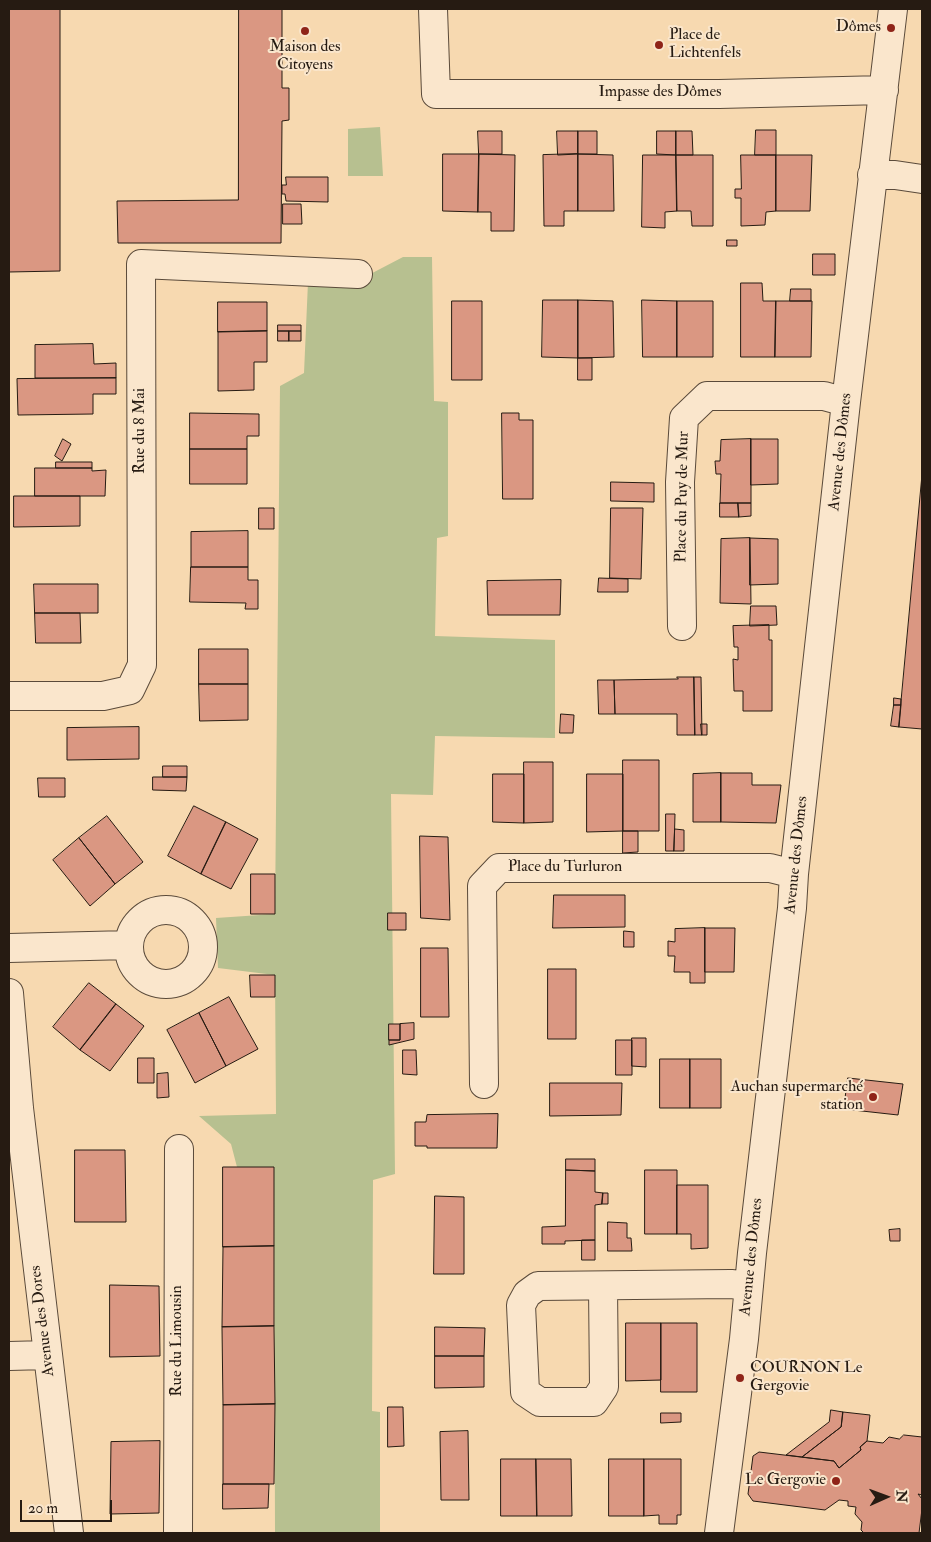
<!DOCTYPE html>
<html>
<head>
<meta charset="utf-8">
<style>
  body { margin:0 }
  #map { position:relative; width:931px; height:1542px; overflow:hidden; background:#f7d9b0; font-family:"IM FELL Double Pica",serif }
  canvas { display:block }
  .frame { position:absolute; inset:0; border:10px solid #261b12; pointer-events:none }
  .north { position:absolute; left:861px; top:1472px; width:50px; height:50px; -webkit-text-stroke:4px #fae6cc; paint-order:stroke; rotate:88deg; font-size:14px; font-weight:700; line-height:20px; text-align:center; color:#261b12 }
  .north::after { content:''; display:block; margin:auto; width:18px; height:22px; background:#261b12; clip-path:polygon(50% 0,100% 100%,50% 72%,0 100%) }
  .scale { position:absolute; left:20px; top:1500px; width:92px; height:22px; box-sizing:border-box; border:2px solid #261b12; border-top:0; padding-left:6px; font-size:15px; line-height:18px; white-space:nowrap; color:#261b12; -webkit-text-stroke:4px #fae6cc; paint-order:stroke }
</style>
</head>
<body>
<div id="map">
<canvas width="931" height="1542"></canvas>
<div class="frame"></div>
<div class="north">N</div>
<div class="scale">20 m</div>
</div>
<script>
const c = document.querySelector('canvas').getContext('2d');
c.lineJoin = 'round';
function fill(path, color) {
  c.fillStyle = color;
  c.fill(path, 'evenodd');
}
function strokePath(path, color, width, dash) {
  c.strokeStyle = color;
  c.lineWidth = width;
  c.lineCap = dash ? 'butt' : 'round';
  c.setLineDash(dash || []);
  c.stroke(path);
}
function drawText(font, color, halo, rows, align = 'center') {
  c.font = font + ' "IM FELL Double Pica",serif';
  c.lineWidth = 4;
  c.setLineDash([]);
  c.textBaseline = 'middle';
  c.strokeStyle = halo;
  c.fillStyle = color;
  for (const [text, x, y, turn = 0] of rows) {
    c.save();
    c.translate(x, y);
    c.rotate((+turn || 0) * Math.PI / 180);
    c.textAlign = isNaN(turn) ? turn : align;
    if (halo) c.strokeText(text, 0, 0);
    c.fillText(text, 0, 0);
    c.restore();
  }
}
const green = new Path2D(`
  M380,127L383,176H348V129Z
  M403,257H432L434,401L448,402V536L437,538L435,636L555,640V738L435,736L433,795L391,794L395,1174L373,1180L372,1411L380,1412V1533H275L274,1167H237L231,1144L199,1116L276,1114L275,975L218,968L216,918L275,914L280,386L304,373L308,282L357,281Z`);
const building = new Path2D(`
  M9,9H60V271L9,272Z
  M239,9H282V88H289V120L282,121L281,243H118L117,201L238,200Z
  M756,130H776V155H755Z
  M478,131H502V154H479Z
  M557,131H578V154L558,155Z
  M578,131H597V154H578Z
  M657,131H676V155L657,154Z
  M676,131H692L693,155H676Z
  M443,154H479L478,212L443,211Z
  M479,154L515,155L514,231H491V212H478Z
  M578,154L613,155L614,211H578Z
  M578,154V211H564V226H544L543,155Z
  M643,155H676L677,211L665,212V228L642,227Z
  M676,155H713V226H692L691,211H677Z
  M741,155H776V211L766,212L765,225L741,226V198H735V189H741Z
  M776,155H812L810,211H776Z
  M286,177H328V202L286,201L285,194H282V185H286Z
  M283,204H301L302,224H283Z
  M727,240H737V246H727Z
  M813,254H835V275H813Z
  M741,283H762L763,301H776L775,357H741Z
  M791,289H811V301H790Z
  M543,300H578V358L542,357Z
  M578,300L613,301L614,357L578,358Z
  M642,300L677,301V357H643Z
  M452,301H482V380H452Z
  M677,301H713V357H677Z
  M776,301H812L811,357H775Z
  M218,302H267V331L218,332Z
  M278,325H301V331H278Z
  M267,331V362H254V390L218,391V332Z
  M278,331H289V341H278Z
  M289,331H301V341H289Z
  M93,344L94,364L116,363V378H35V345Z
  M578,358H592V380H578Z
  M116,378V394H93V414L18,415L17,379Z
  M190,413L259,414V436H247V449H190Z
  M502,413H519V420H533V499H503Z
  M63,439L71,444L62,461L55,456Z
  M751,439V503H720L721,474H716L715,461H720L721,440Z
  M751,439H778V484L751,485Z
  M190,449H247V484H190Z
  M56,462H92V468H56Z
  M35,468H92V471L106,470L105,496H35Z
  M922,475V729L899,727Z
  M611,482L654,483V502L611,501Z
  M14,496H80V526L14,527Z
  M720,503H738L739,517H720Z
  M738,503H751V516L739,517Z
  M259,508H274V529H259Z
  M611,508H643L641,579L610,578Z
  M248,531V567H191V532Z
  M750,538L778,539V584L750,585Z
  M750,538L751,604L720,603L721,539Z
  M191,567H248V580H258V609H245L246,603L190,602Z
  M599,578L628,579V592H598Z
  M561,580L560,615H488L487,581Z
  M34,584H98V613H35Z
  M751,606H776L777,625L750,626Z
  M35,613H80L81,643H36Z
  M769,625V640H772V711H743V691H734L733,659L738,660V647H734L733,626Z
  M199,649H248V684H199Z
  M677,677H694L695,735H677V714H615L614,680L678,679Z
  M694,677H701L702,735H695Z
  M598,680H614L615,714H599Z
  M199,684H248V720L200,721Z
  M894,698L901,699V705H894Z
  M894,705H901L899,727L891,726Z
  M561,714L574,715L573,733H560Z
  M701,724H707V735H702Z
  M139,727V759L67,760V728Z
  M623,760H659V831H623Z
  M524,762H553V822L524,823Z
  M163,766H187V777H163Z
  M721,773H752V785H781L776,823L721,822Z
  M721,773V822H693V774Z
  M493,774H524V823L493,822Z
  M587,774H623V831L587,832Z
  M153,777H187L186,791L153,790Z
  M38,778H65V797H39Z
  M194,806L226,822L201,874L168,856Z
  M666,814H675L674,851H666Z
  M107,816L143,862L115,884L79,838Z
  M226,822L258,839L231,889L201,874Z
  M675,829L684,830V851H674Z
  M623,831H638V852L623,853Z
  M420,836L448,837L450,920L421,918Z
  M79,838L115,884L90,906L53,860Z
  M251,874H275V914H251Z
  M554,895H625V927L553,928Z
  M388,913H406V930H388Z
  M705,928H735L734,972H705Z
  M705,928V983H690V972H674L675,956H668V941L675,942V929Z
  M624,931L634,932V947H624Z
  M421,948H448L449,1017H421Z
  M548,969H576V1039H548Z
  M250,975H275V997H251Z
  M89,983L116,1004L80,1050L53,1027Z
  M229,997L258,1049L226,1066L199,1013Z
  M116,1004L144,1026L110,1071L80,1050Z
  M199,1013L226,1066L195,1083L167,1030Z
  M414,1023V1039L389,1045V1040H400V1024Z
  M389,1024H400V1040H389Z
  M632,1038H646V1067L632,1066Z
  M616,1040H632V1075H616Z
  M403,1050H416L417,1075L403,1074Z
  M138,1058H154V1083H138Z
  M660,1059H690V1108H660Z
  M690,1059H721V1108H690Z
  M168,1073L169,1097L157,1098V1074Z
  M848,1078L903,1084L898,1115L844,1109Z
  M550,1083H622L621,1115L550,1116Z
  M498,1114L497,1148H427V1146H415V1122H426L427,1115Z
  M75,1150H125L126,1222H75Z
  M566,1159H595V1171L566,1170Z
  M223,1167H274V1246L223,1247Z
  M566,1170L595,1171V1192L603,1193L602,1204L595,1205V1240L565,1241V1244H542V1227L565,1226Z
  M645,1170H677V1234H645Z
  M677,1185H708V1248L691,1249V1234H677Z
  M603,1193H608V1204H602Z
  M435,1196L464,1197V1274H434Z
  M608,1222L627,1223V1238H631L632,1251H608Z
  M900,1229V1241H890L889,1230Z
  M582,1240H595V1260H582Z
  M274,1246V1326L222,1327L223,1247Z
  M110,1285L159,1286L160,1356L110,1357Z
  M626,1323H661V1380L626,1381Z
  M661,1323H697V1392H661Z
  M274,1326L275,1404L223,1405L222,1327Z
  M435,1327L485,1328L484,1356H435Z
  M435,1356H484V1387L435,1388Z
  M275,1404L274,1484H223V1405Z
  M388,1407H403L404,1446L388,1447Z
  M831,1410L843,1412L841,1427L802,1457L786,1455L829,1422Z
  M843,1412L870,1415L867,1441L860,1447L861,1450L839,1468L834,1461L802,1457L841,1427Z
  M661,1413H681V1422L661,1423Z
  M468,1431L469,1500H441L440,1432Z
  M904,1435L922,1437V1495L918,1494L922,1499V1509L919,1533H864L861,1530L862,1522L855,1514L856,1507L848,1506V1501L839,1500L825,1510L753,1501L748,1494L753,1456L759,1452L834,1461L839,1468L861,1450L860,1447L867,1441L883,1443L889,1437L899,1439Z
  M160,1441L159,1513L110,1514L111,1442Z
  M501,1459H536L537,1516H501Z
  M536,1459H571L572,1516H537Z
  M609,1459H644V1516H609Z
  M644,1459H681V1515H677V1524H659V1515L644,1516Z
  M223,1484H269L268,1508L223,1509Z`);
const minor = new Path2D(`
  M433,9L436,94H719L884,90
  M872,175H895L922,179
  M682,626L680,482L684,418L707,396H824L846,402
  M9,696H103L130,690L142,665L141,264L358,274
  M129 947a37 37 0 1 1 74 0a37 37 0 1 1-74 0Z
  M9,948L129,945
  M9,993L19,1108L69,1533
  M484,1084L482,886L499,868H770L794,874
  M603,1286L604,1387L594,1402H540L525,1392L521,1305L527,1294L538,1286L731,1284L749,1286
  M9,1356L47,1355
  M178,1533L179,1149
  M719,1533L744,1339L752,1253L792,908L794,874L846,402L893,9`);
const markers = [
  [891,28,5,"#8f2418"],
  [305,31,5,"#8f2418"],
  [659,45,5,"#8f2418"],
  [873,1097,5,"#8f2418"],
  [740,1378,5,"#8f2418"],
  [836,1481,5,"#8f2418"]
];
const poiNames = [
  ["Dômes",881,28],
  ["Place de",669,36,"left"],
  ["Lichtenfels",669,54,"left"],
  ["Maison des",305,48,"center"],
  ["Citoyens",305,66,"center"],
  ["Auchan supermarché",863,1088],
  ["station",863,1106],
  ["COURNON Le",750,1369,"left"],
  ["Gergovie",750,1387,"left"],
  ["Le Gergovie",826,1481]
];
const streetNames = [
  ["Impasse des Dômes",660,93],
  ["Rue du 8 Mai",141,431,-90],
  ["Avenue des Dômes",841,452,-84],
  ["Place du Puy de Mur",683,497,-89],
  ["Avenue des Dômes",797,855,-84],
  ["Place du Turluron",565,868],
  ["Avenue des Dômes",752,1257,-84],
  ["Avenue des Dores",43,1321,-97],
  ["Rue du Limousin",178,1341,-90]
];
fill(green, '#b7c090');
fill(building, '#da9782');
strokePath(building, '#261b12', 1);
strokePath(minor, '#5a4a3a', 30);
strokePath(minor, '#fae6cc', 28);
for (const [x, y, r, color] of markers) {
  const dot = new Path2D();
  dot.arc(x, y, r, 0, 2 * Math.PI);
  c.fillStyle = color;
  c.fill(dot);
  strokePath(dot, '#fae6cc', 2);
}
drawText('16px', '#261b12', '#fae6cc', poiNames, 'right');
drawText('16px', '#261b12', '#fae6cc', streetNames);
</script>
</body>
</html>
